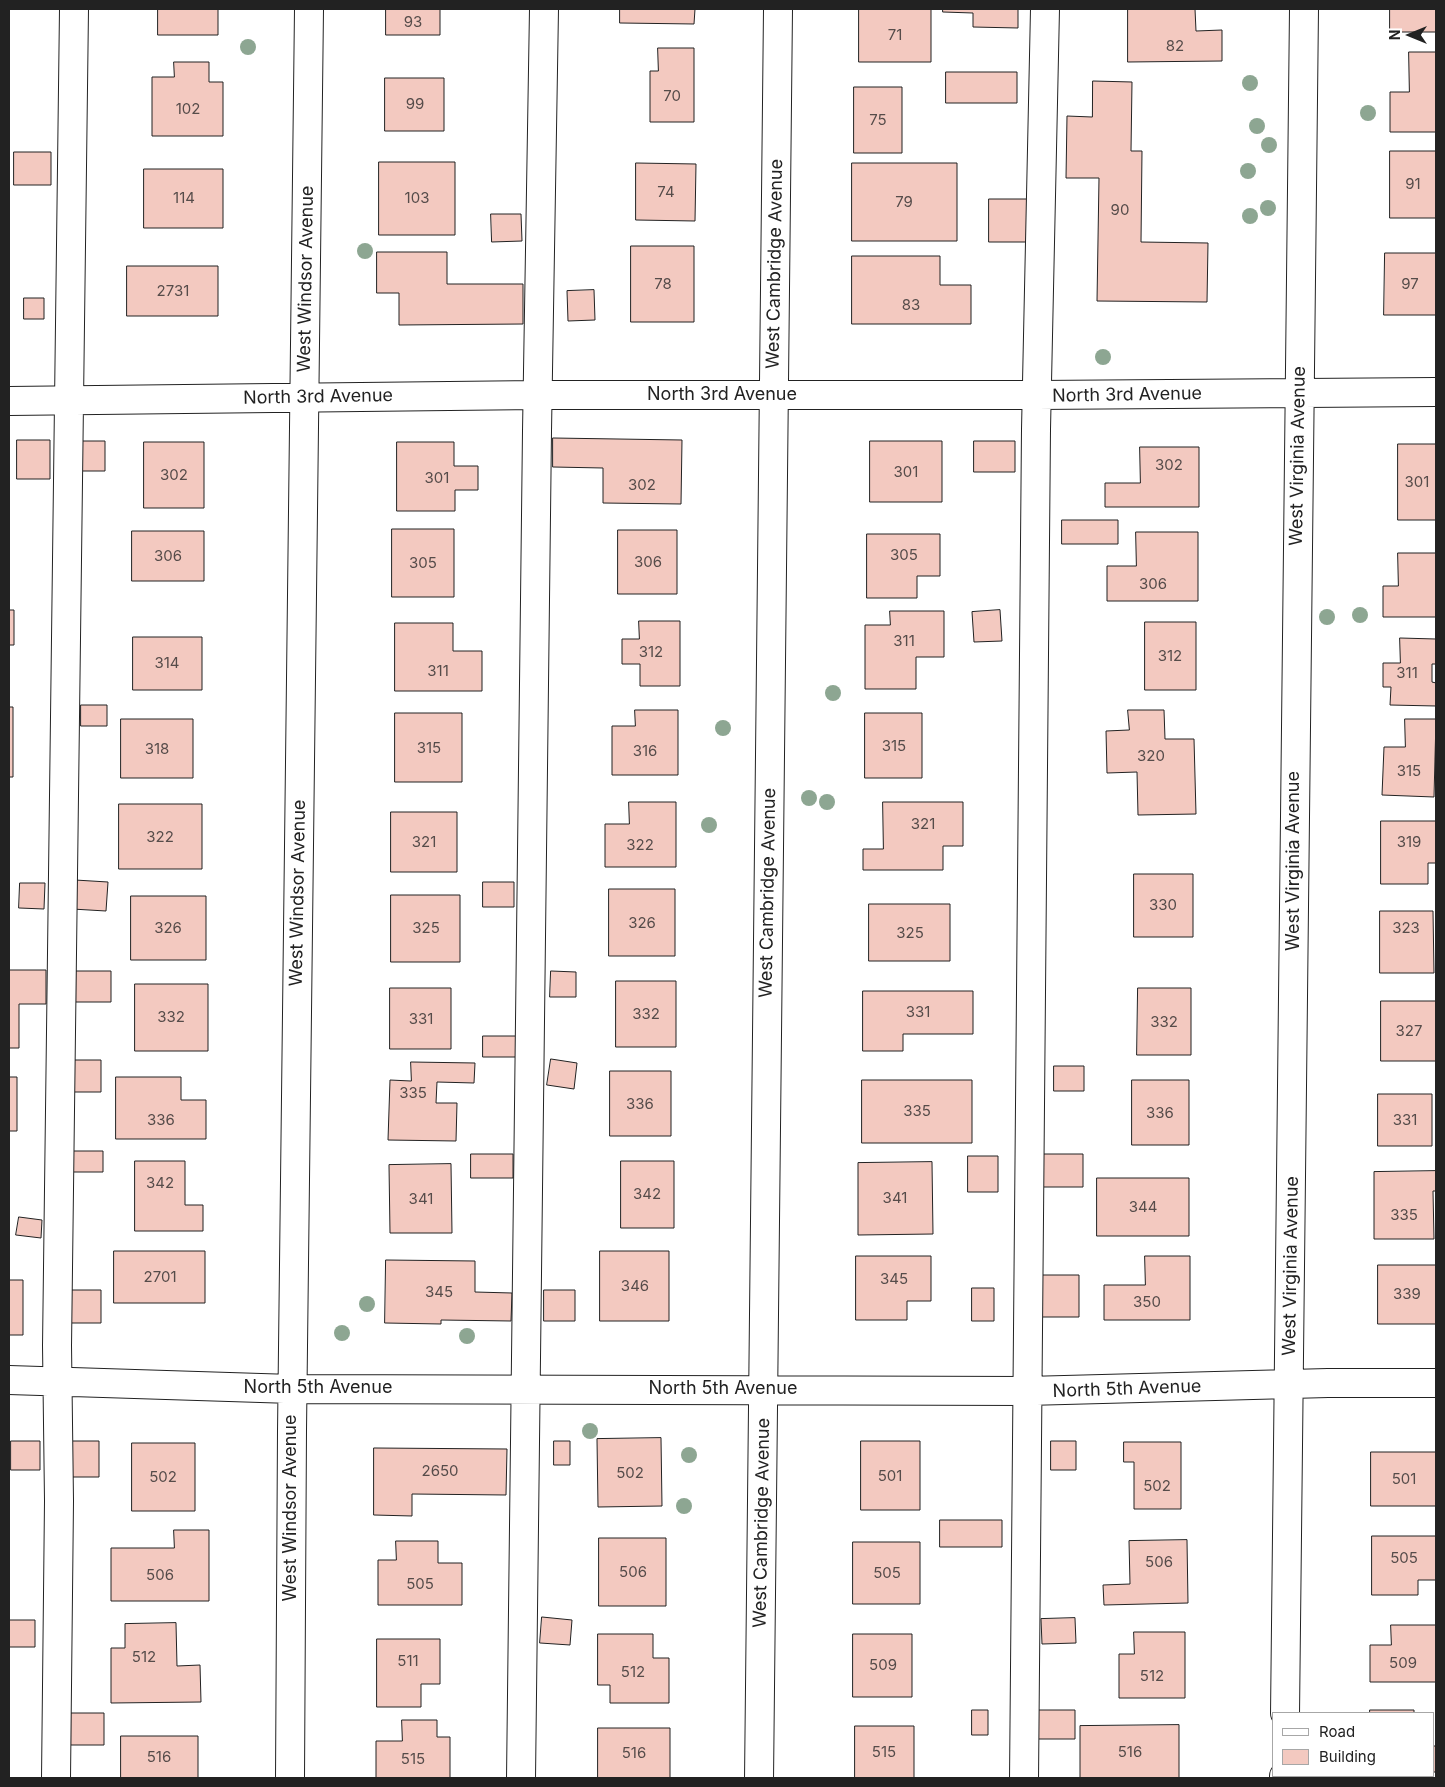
<!DOCTYPE html>
<html>
<head>
<meta charset="utf-8">
<style>
  body { margin:0 }
  #map { position:relative; width:1445px; height:1787px; overflow:hidden; background:#fff; font-family:Inter,sans-serif }
  canvas { display:block }
  .frame { position:absolute; inset:0; border:10px solid #222; pointer-events:none }
  .legend { position:absolute; left:1272px; top:1712px; width:162px; height:65px; box-sizing:border-box; background:#fff; border:1px solid #a7a7a7; margin:0; padding:6px 9px; list-style:none; font-size:15px; color:#222 }
  .legend li { display:flex; align-items:center; gap:10px; height:25px }
  .legend b { width:25px; border:1px solid #a7a7a7 }
  .north { position:absolute; left:1385px; top:10px; width:50px; height:50px; -webkit-text-stroke:4px #fff; paint-order:stroke; rotate:270deg; font-size:14px; font-weight:700; line-height:20px; text-align:center; color:#222 }
  .north::after { content:''; display:block; margin:auto; width:18px; height:22px; background:#222; clip-path:polygon(50% 0,100% 100%,50% 72%,0 100%) }
</style>
</head>
<body>
<div id="map">
<canvas width="1445" height="1787"></canvas>
<div class="frame"></div>
<ul class="legend">
<li><b style="height:6px;background:#fff"></b>Road</li>
<li><b style="height:14px;background:#f3c9c0"></b>Building</li>
</ul>
<div class="north">N</div>
</div>
<script>
const c = document.querySelector('canvas').getContext('2d');
c.lineJoin = 'round';
function fill(path, color) {
  c.fillStyle = color;
  c.fill(path, 'evenodd');
}
function strokePath(path, color, width, dash) {
  c.strokeStyle = color;
  c.lineWidth = width;
  c.lineCap = dash ? 'butt' : 'round';
  c.setLineDash(dash || []);
  c.stroke(path);
}
function drawText(font, color, halo, rows, align = 'center') {
  c.font = font + ' Inter,sans-serif';
  c.lineWidth = 4;
  c.setLineDash([]);
  c.textBaseline = 'middle';
  c.strokeStyle = halo;
  c.fillStyle = color;
  for (const [text, x, y, turn = 0] of rows) {
    c.save();
    c.translate(x, y);
    c.rotate((+turn || 0) * Math.PI / 180);
    c.textAlign = isNaN(turn) ? turn : align;
    if (halo) c.strokeText(text, 0, 0);
    c.fillText(text, 0, 0);
    c.restore();
  }
}
const building = new Path2D(`
  M158,9H218V35H158Z
  M386,9H440V35H386Z
  M620,9H695L694,24L620,23Z
  M859,9H931V62H859Z
  M943,9H1018V28L973,27V13L943,12Z
  M1128,9H1195L1196,31L1222,30V61L1128,62Z
  M1390,9H1436V32H1390Z
  M658,48H694V122H650V71H658Z
  M1409,52H1436V132H1390V92H1409Z
  M174,62H209V82H223V136H152V77H174Z
  M946,72H1017V103H946Z
  M385,78H444V131H385Z
  M1093,81L1132,82L1131,151H1142L1141,242L1208,243L1207,302L1097,301L1099,178H1066L1067,116L1092,117Z
  M854,87H902V153H854Z
  M1390,151H1436V218H1390Z
  M14,152H51V185H14Z
  M379,162H455V235H379Z
  M636,163L696,164L695,221L636,220Z
  M852,163H957V241H852Z
  M144,169H223V228H144Z
  M989,199H1030V242H989Z
  M491,214H521L522,241L492,242Z
  M631,246H694V322H631Z
  M377,252H447V284H523V324L399,325V293H377Z
  M1385,253H1436V315H1384Z
  M852,256H940V285H971V324H852Z
  M127,266H218V316H127Z
  M594,290L595,320L568,321L567,291Z
  M24,298H44V319H24Z
  M553,438L682,440L681,504L603,503V468L553,467Z
  M17,440H50V479H17Z
  M78,441H105V471H78Z
  M870,441H942V502H870Z
  M974,441H1015V472H974Z
  M144,442H204V508H144Z
  M397,442H454V466H478V490H455V511H397Z
  M1398,444H1436V520H1398Z
  M1140,447H1199V507H1105V483H1140Z
  M1062,520H1118V544H1062Z
  M392,529H454V597H392Z
  M618,530H677V594H618Z
  M132,531H204V581H132Z
  M1136,532H1198V601H1107V566H1136Z
  M867,534H940V576H917V598H867Z
  M1398,553H1436V617H1383V586H1398Z
  M9,610H14V645H9Z
  M1000,610L1002,641L974,642L972,612Z
  M890,611H944V657H916V689H865V625H890Z
  M639,621H680V686H640V664H622V639H639Z
  M1145,622H1196V690H1145Z
  M395,623H453V651H482V691H395Z
  M133,637H202V690H133Z
  M1400,638L1436,639V664H1432V682L1436,683V706L1390,705L1391,687H1383V663H1400Z
  M81,705H107V726H81Z
  M9,707H13V777H9Z
  M635,710H678V775H612V726H635Z
  M1128,710H1164L1165,739H1194L1196,814L1138,815L1137,772L1107,773L1106,731L1129,730Z
  M395,713H462V782H395Z
  M865,713H922V778H865Z
  M121,719H193V778H121Z
  M1405,719H1436L1434,797L1382,795L1384,747H1405Z
  M629,802H676V867H605V824H629Z
  M883,802H963V846H943V870H863V849H883Z
  M119,804H202V869H119Z
  M391,812H457V872H391Z
  M1381,821H1436V863H1428V884H1381Z
  M1134,874H1193V937H1134Z
  M75,880L108,882L106,911L72,909Z
  M483,882H514V907H483Z
  M20,883H45L44,909L19,908Z
  M609,889H675V956H609Z
  M391,895H460V962H391Z
  M131,896H206V960H131Z
  M869,904H950V961H869Z
  M1380,911H1433L1434,973H1380Z
  M9,970H46V1004H19V1048H9Z
  M76,971H111V1002H76Z
  M551,971L576,972V997H550Z
  M616,981H676V1047H616Z
  M135,984H208V1051H135Z
  M390,988H451V1049H390Z
  M1138,988H1191V1055H1137Z
  M863,991H973V1034H903V1051H863Z
  M1381,1001H1436V1061H1381Z
  M483,1036H516V1057H483Z
  M551,1059L577,1063L574,1089L547,1085Z
  M71,1060H101V1092H71Z
  M411,1062L475,1063L474,1083L437,1082L436,1103H457L456,1141L388,1140L390,1080L411,1081Z
  M1054,1066H1084V1091H1054Z
  M610,1071H671V1136H610Z
  M9,1077H17V1131H9Z
  M116,1077H181V1100H206V1139H116Z
  M862,1080H972V1143H862Z
  M1132,1080H1189V1145H1132Z
  M1378,1094H1432V1146H1378Z
  M70,1151H103V1172H70Z
  M471,1154H513V1178H471Z
  M1038,1154H1083V1187H1038Z
  M968,1156H998V1192H968Z
  M135,1161H185V1205H203V1231H135Z
  M621,1161H674V1228H621Z
  M932,1162L933,1234L858,1235V1163Z
  M451,1164L452,1233H390L389,1165Z
  M1436,1171V1191H1433L1434,1239H1374V1172Z
  M1097,1178H1189V1236H1097Z
  M19,1217L42,1220L41,1238L16,1235Z
  M114,1251H205V1303H114Z
  M600,1251H669V1321H600Z
  M856,1256H931V1301H907V1320H856Z
  M1145,1256H1190V1320H1104V1285H1145Z
  M386,1260L475,1261V1292L512,1293L511,1321L441,1320V1324L385,1323Z
  M1378,1265H1436V1324H1378Z
  M1041,1275H1079V1317H1041Z
  M9,1280H23V1335H9Z
  M972,1288H994V1321H972Z
  M68,1290H101V1323H68Z
  M544,1290H575V1321H544Z
  M661,1438L662,1506L598,1507L597,1439Z
  M11,1441H40V1470H11Z
  M66,1441H99V1477H66Z
  M554,1441H570V1465H554Z
  M861,1441H920V1510H861Z
  M1051,1441H1076V1470H1051Z
  M1124,1442H1181V1509H1134V1462H1124Z
  M132,1443H195V1511H132Z
  M374,1448L507,1449L506,1495L412,1494V1516L374,1515Z
  M1371,1452H1436V1506H1371Z
  M940,1520H1002V1547H940Z
  M174,1530H209V1601H111V1548H174Z
  M1372,1536H1436V1580H1418V1595H1372Z
  M599,1538H666V1606H599Z
  M1187,1540L1188,1603L1104,1605L1103,1585L1130,1584L1129,1541Z
  M396,1541H438V1563H462V1605H378V1560H396Z
  M853,1542H920V1604H853Z
  M542,1617L572,1620L570,1645L540,1643Z
  M1075,1618L1076,1643L1042,1644L1041,1619Z
  M9,1620H35V1647H9Z
  M176,1623L177,1666L200,1665L201,1702L111,1703V1648H125V1624Z
  M1391,1625H1436V1682H1370V1645H1391Z
  M1134,1632H1185V1698H1119V1654H1134Z
  M598,1634H653V1658H669V1703H610V1685H598Z
  M853,1634H912V1697H853Z
  M377,1639H440V1684H421V1707H377Z
  M972,1710H988V1735H972Z
  M1034,1710H1075V1739H1034Z
  M1370,1710H1414V1713H1370Z
  M71,1713H104V1745H71Z
  M402,1720H437V1737H450V1778H376V1741H402Z
  M1179,1725V1778H1080V1726Z
  M855,1726H914V1778H855Z
  M598,1728H670V1778H598Z
  M121,1736H198V1778H121Z
  M1434,1746H1436V1772H1434Z`);
const minor = new Path2D(`
  M9,401L537,395H1037L1436,392
  M9,1380L292,1389L1027,1391L1328,1383H1436
  M1285,1713L1304,9
  M56,1778L59,1501L57,1345L74,9
  M290,1778L292,1430L309,9
  M521,1778L537,431L544,9
  M759,1778L778,9
  M1024,1778L1036,429L1045,9
  M1284,1778V1776`);
const trees = [
  [248,47],
  [1250,83],
  [1368,113],
  [1257,126],
  [1269,145],
  [1248,171],
  [1268,208],
  [1250,216],
  [365,251],
  [1103,357],
  [1360,615],
  [1327,617],
  [833,693],
  [723,728],
  [809,798],
  [827,802],
  [709,825],
  [367,1304],
  [342,1333],
  [467,1336],
  [590,1431],
  [689,1455],
  [684,1506]
];
const numberNames = [
  ["93",413,22],
  ["71",895,35],
  ["82",1175,46],
  ["70",672,96],
  ["99",415,104],
  ["102",188,109],
  ["75",878,120],
  ["91",1413,184],
  ["74",666,192],
  ["114",184,198],
  ["103",417,198],
  ["79",904,202],
  ["90",1120,210],
  ["78",663,284],
  ["97",1410,284],
  ["2731",173,291],
  ["83",911,305],
  ["302",1169,465],
  ["301",906,472],
  ["302",174,475],
  ["301",437,478],
  ["301",1417,482],
  ["302",642,485],
  ["305",904,555],
  ["306",168,556],
  ["306",648,562],
  ["305",423,563],
  ["306",1153,584],
  ["311",904,641],
  ["312",651,652],
  ["312",1170,656],
  ["314",167,663],
  ["311",438,671],
  ["311",1407,673],
  ["315",894,746],
  ["315",429,748],
  ["318",157,749],
  ["316",645,751],
  ["320",1151,756],
  ["315",1409,771],
  ["321",923,824],
  ["322",160,837],
  ["321",424,842],
  ["319",1409,842],
  ["322",640,845],
  ["330",1163,905],
  ["326",642,923],
  ["326",168,928],
  ["325",426,928],
  ["323",1406,928],
  ["325",910,933],
  ["331",918,1012],
  ["332",646,1014],
  ["332",171,1017],
  ["331",421,1019],
  ["332",1164,1022],
  ["327",1409,1031],
  ["335",413,1093],
  ["336",640,1104],
  ["335",917,1111],
  ["336",1160,1113],
  ["336",161,1120],
  ["331",1405,1120],
  ["342",160,1183],
  ["342",647,1194],
  ["341",895,1198],
  ["341",421,1199],
  ["344",1143,1207],
  ["335",1404,1215],
  ["2701",160,1277],
  ["345",894,1279],
  ["346",635,1286],
  ["345",439,1292],
  ["339",1407,1294],
  ["350",1147,1302],
  ["2650",440,1471],
  ["502",630,1473],
  ["501",890,1476],
  ["502",163,1477],
  ["501",1404,1479],
  ["502",1157,1486],
  ["505",1404,1558],
  ["506",1159,1562],
  ["506",633,1572],
  ["505",887,1573],
  ["506",160,1575],
  ["505",420,1584],
  ["512",144,1657],
  ["511",408,1661],
  ["509",1403,1663],
  ["509",883,1665],
  ["512",633,1672],
  ["512",1152,1676],
  ["515",884,1752],
  ["516",1130,1752],
  ["516",634,1753],
  ["516",159,1757],
  ["515",413,1759]
];
const streetNames = [
  ["West Cambridge Avenue",775,264,-89],
  ["West Windsor Avenue",306,279,-89],
  ["North 3rd Avenue",722,395],
  ["North 3rd Avenue",1127,395,-1],
  ["North 3rd Avenue",318,397,-1],
  ["West Virginia Avenue",1298,456,-89],
  ["West Virginia Avenue",1294,861,-90],
  ["West Windsor Avenue",298,893,-89],
  ["West Cambridge Avenue",768,893,-89],
  ["West Virginia Avenue",1291,1266,-89],
  ["North 5th Avenue",318,1388],
  ["North 5th Avenue",723,1389],
  ["North 5th Avenue",1127,1389,-2],
  ["West Windsor Avenue",291,1508,-90],
  ["West Cambridge Avenue",762,1523,-89]
];
fill(building, '#f3c9c0');
strokePath(building, '#222', 1);
strokePath(minor, '#222', 30);
strokePath(minor, '#fff', 28);
c.fillStyle = '#8da692';
for (const [x, y] of trees) {
  c.beginPath();
  c.arc(x, y, 8, 0, 2 * Math.PI);
  c.fill();
}
drawText('15px', '#564c4a', null, numberNames);
drawText('18px', '#222', '#fff', streetNames);
</script>
</body>
</html>
